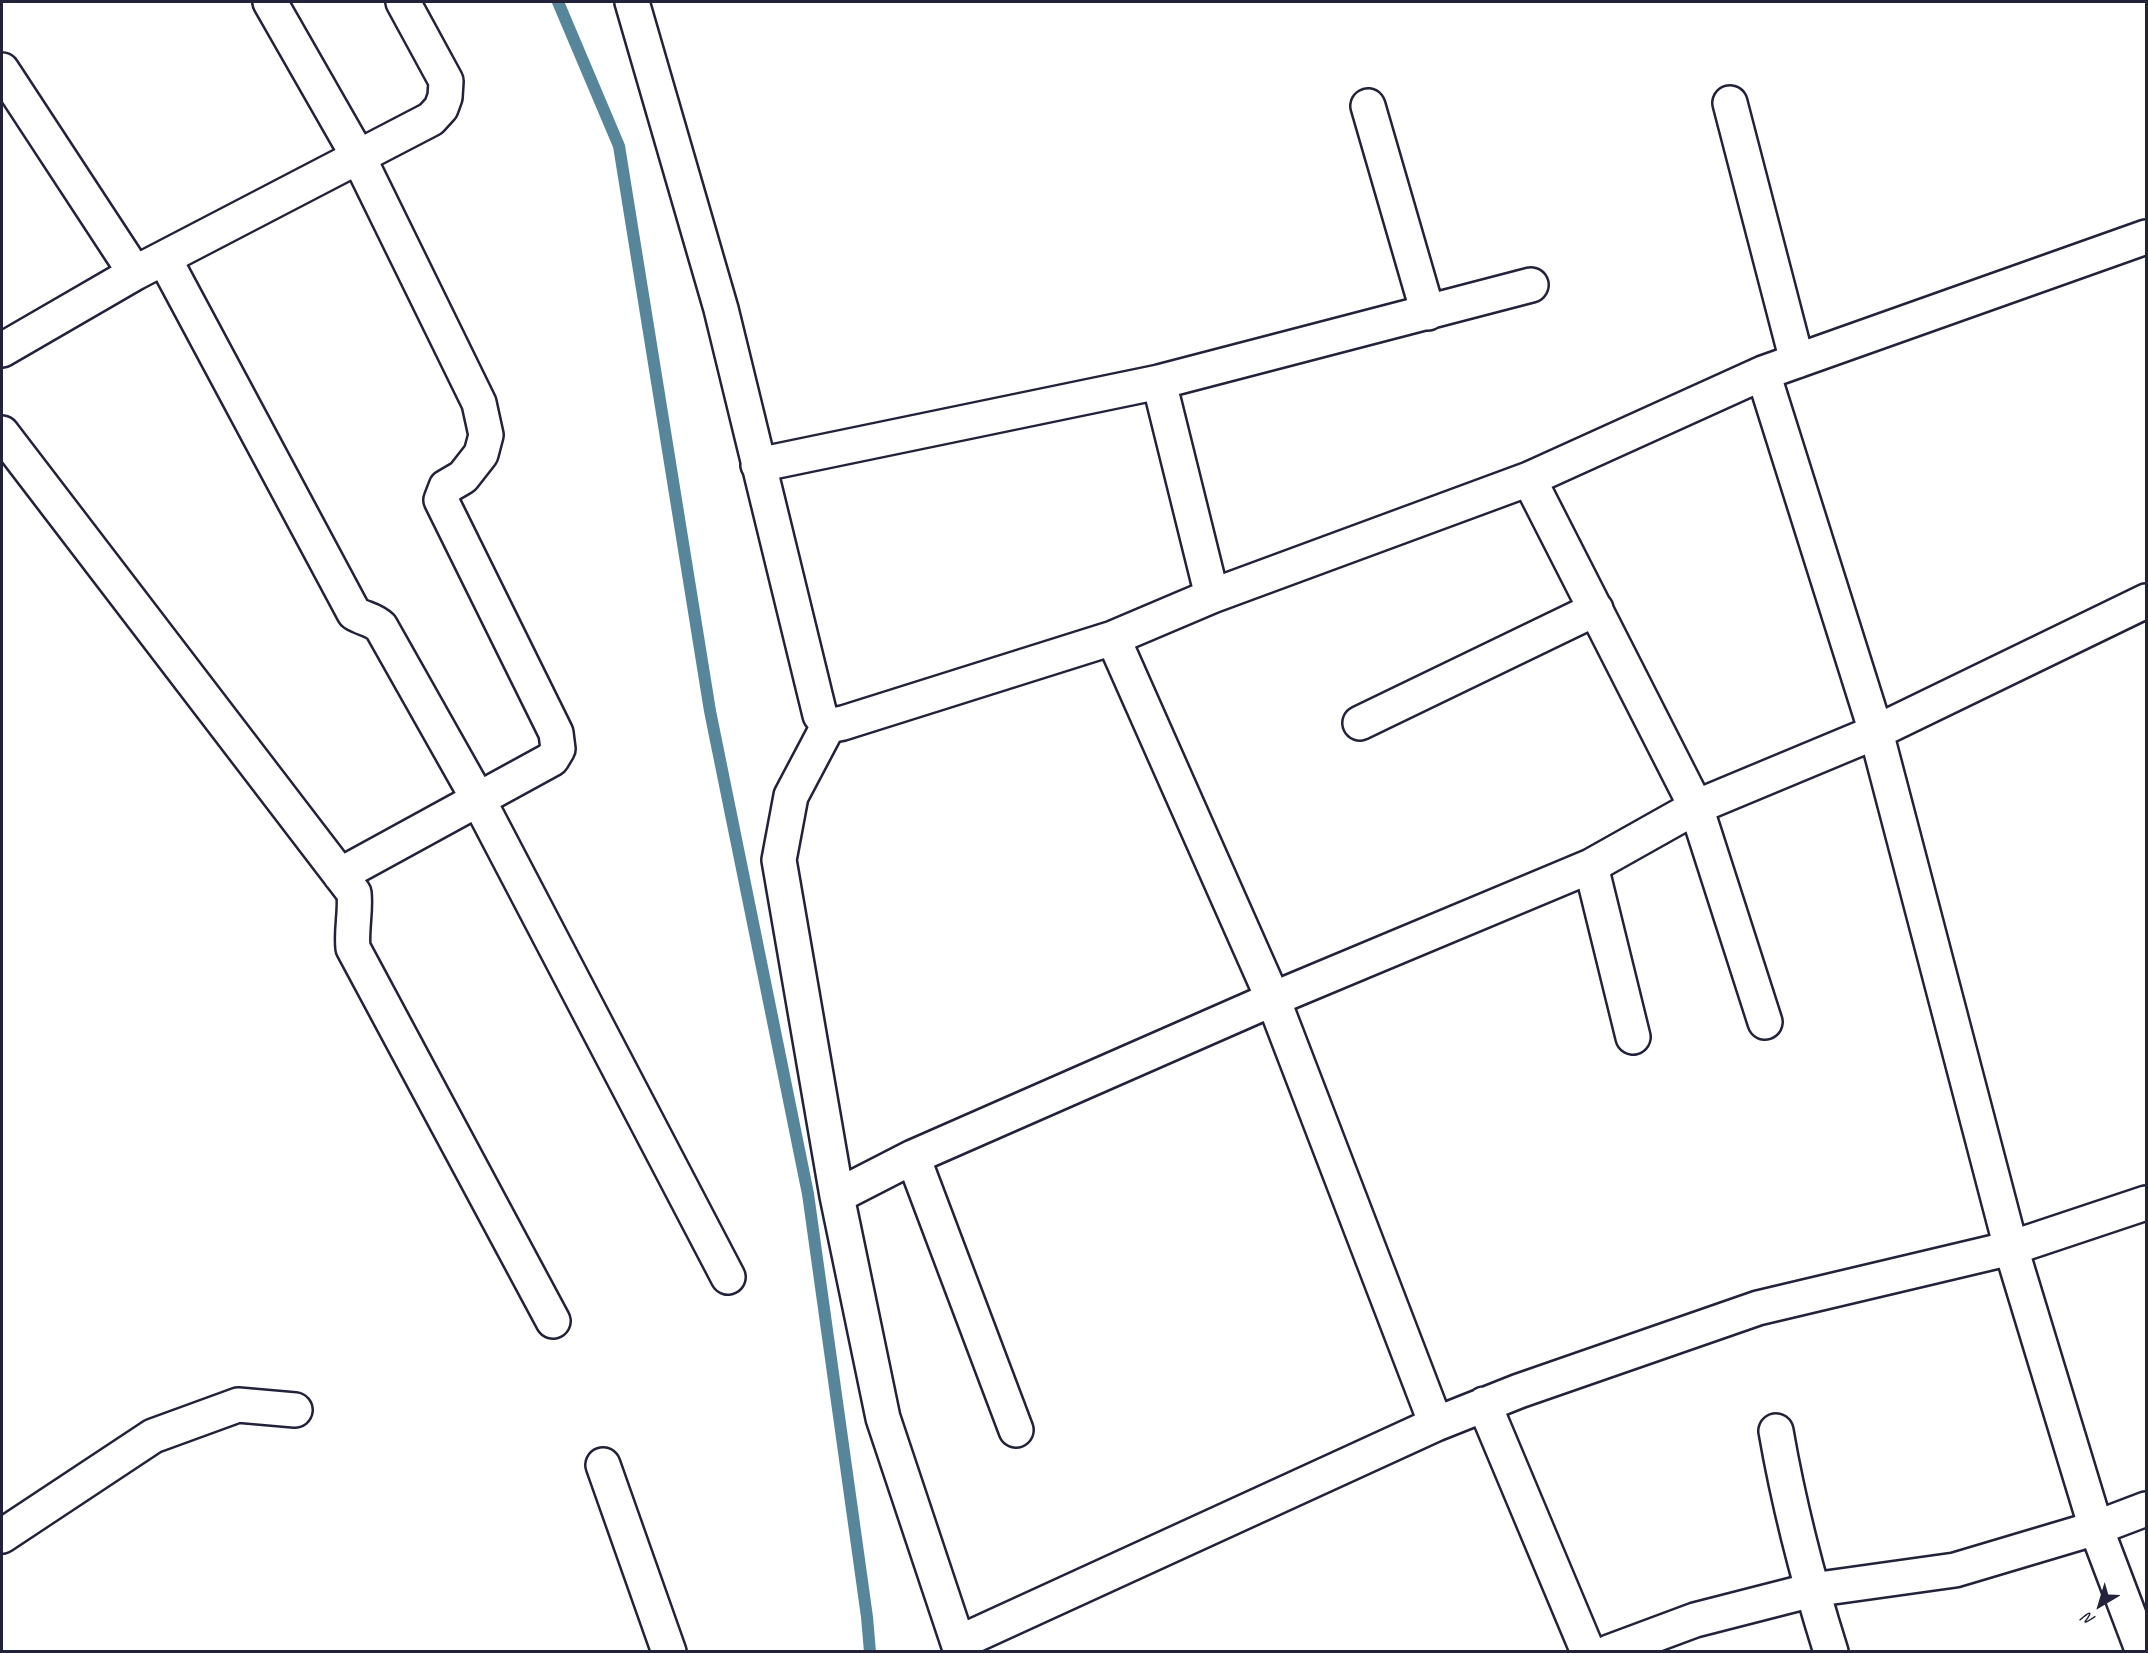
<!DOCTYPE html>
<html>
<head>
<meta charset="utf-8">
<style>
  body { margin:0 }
  #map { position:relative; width:2148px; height:1653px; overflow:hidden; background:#fff; font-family:Caveat,sans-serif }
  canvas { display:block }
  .frame { position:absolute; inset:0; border:3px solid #22223b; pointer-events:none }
  .north { position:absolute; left:2070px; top:1575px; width:60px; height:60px; -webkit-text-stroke:4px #fff; paint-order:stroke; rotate:218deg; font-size:16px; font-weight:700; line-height:24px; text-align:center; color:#22223b }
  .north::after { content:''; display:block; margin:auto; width:21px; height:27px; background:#22223b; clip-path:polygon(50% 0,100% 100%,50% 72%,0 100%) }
</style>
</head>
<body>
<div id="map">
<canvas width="2148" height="1653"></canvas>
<div class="frame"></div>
<div class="north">N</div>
</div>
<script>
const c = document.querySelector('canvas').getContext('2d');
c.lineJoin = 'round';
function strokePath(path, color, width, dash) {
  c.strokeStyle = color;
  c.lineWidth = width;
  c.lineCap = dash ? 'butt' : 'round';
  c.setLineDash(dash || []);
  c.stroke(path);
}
const stream = new Path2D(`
  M558,2L619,146L710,711L808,1194L867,1617L870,1652`);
const minor = new Path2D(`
  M270,2L358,156L479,403L486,435L481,454L463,477L446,487L441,500L556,733L558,749L552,759L340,875
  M632,2L721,309L820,715L828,726
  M2,70L135,273
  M1730,103L1797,361
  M1368,106L1428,313
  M164,258L354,613C363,619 373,619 381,627L478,799L728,1277
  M2,350L135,273L431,119L441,108L445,97L446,81L403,2
  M1763,373L1876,732L2011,1248L2096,1528L2143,1652
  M1159,382L1212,596
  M2,433L354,893C356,912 351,929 353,948L553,1321
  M758,465L1159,382L1531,285
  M1529,479L1696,807L1765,1022
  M1113,638L1273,999L1436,1424
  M1360,723L1596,609
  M828,726L843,723L1113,638L1212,596L1529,479L1763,373L2146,237
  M828,726L791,796L779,860L837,1196L883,1418L961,1652
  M1591,866L1633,1037
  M913,1157L1016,1430
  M837,1196L913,1157L1273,999L1591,866L1696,807L1876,732L2146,601
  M1484,1404L1588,1652
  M1776,1431C1789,1506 1808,1579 1831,1652
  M603,1465L669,1652
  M2,1536L153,1436L238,1405L295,1410
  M958,1643L1436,1424L1519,1391L1758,1308L2011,1248L2146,1203
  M1609,1652L1695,1620L1812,1590L1955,1570L2096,1528L2146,1509`);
strokePath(stream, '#57869a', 12);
strokePath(minor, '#22223b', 38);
strokePath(minor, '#fff', 33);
</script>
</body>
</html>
